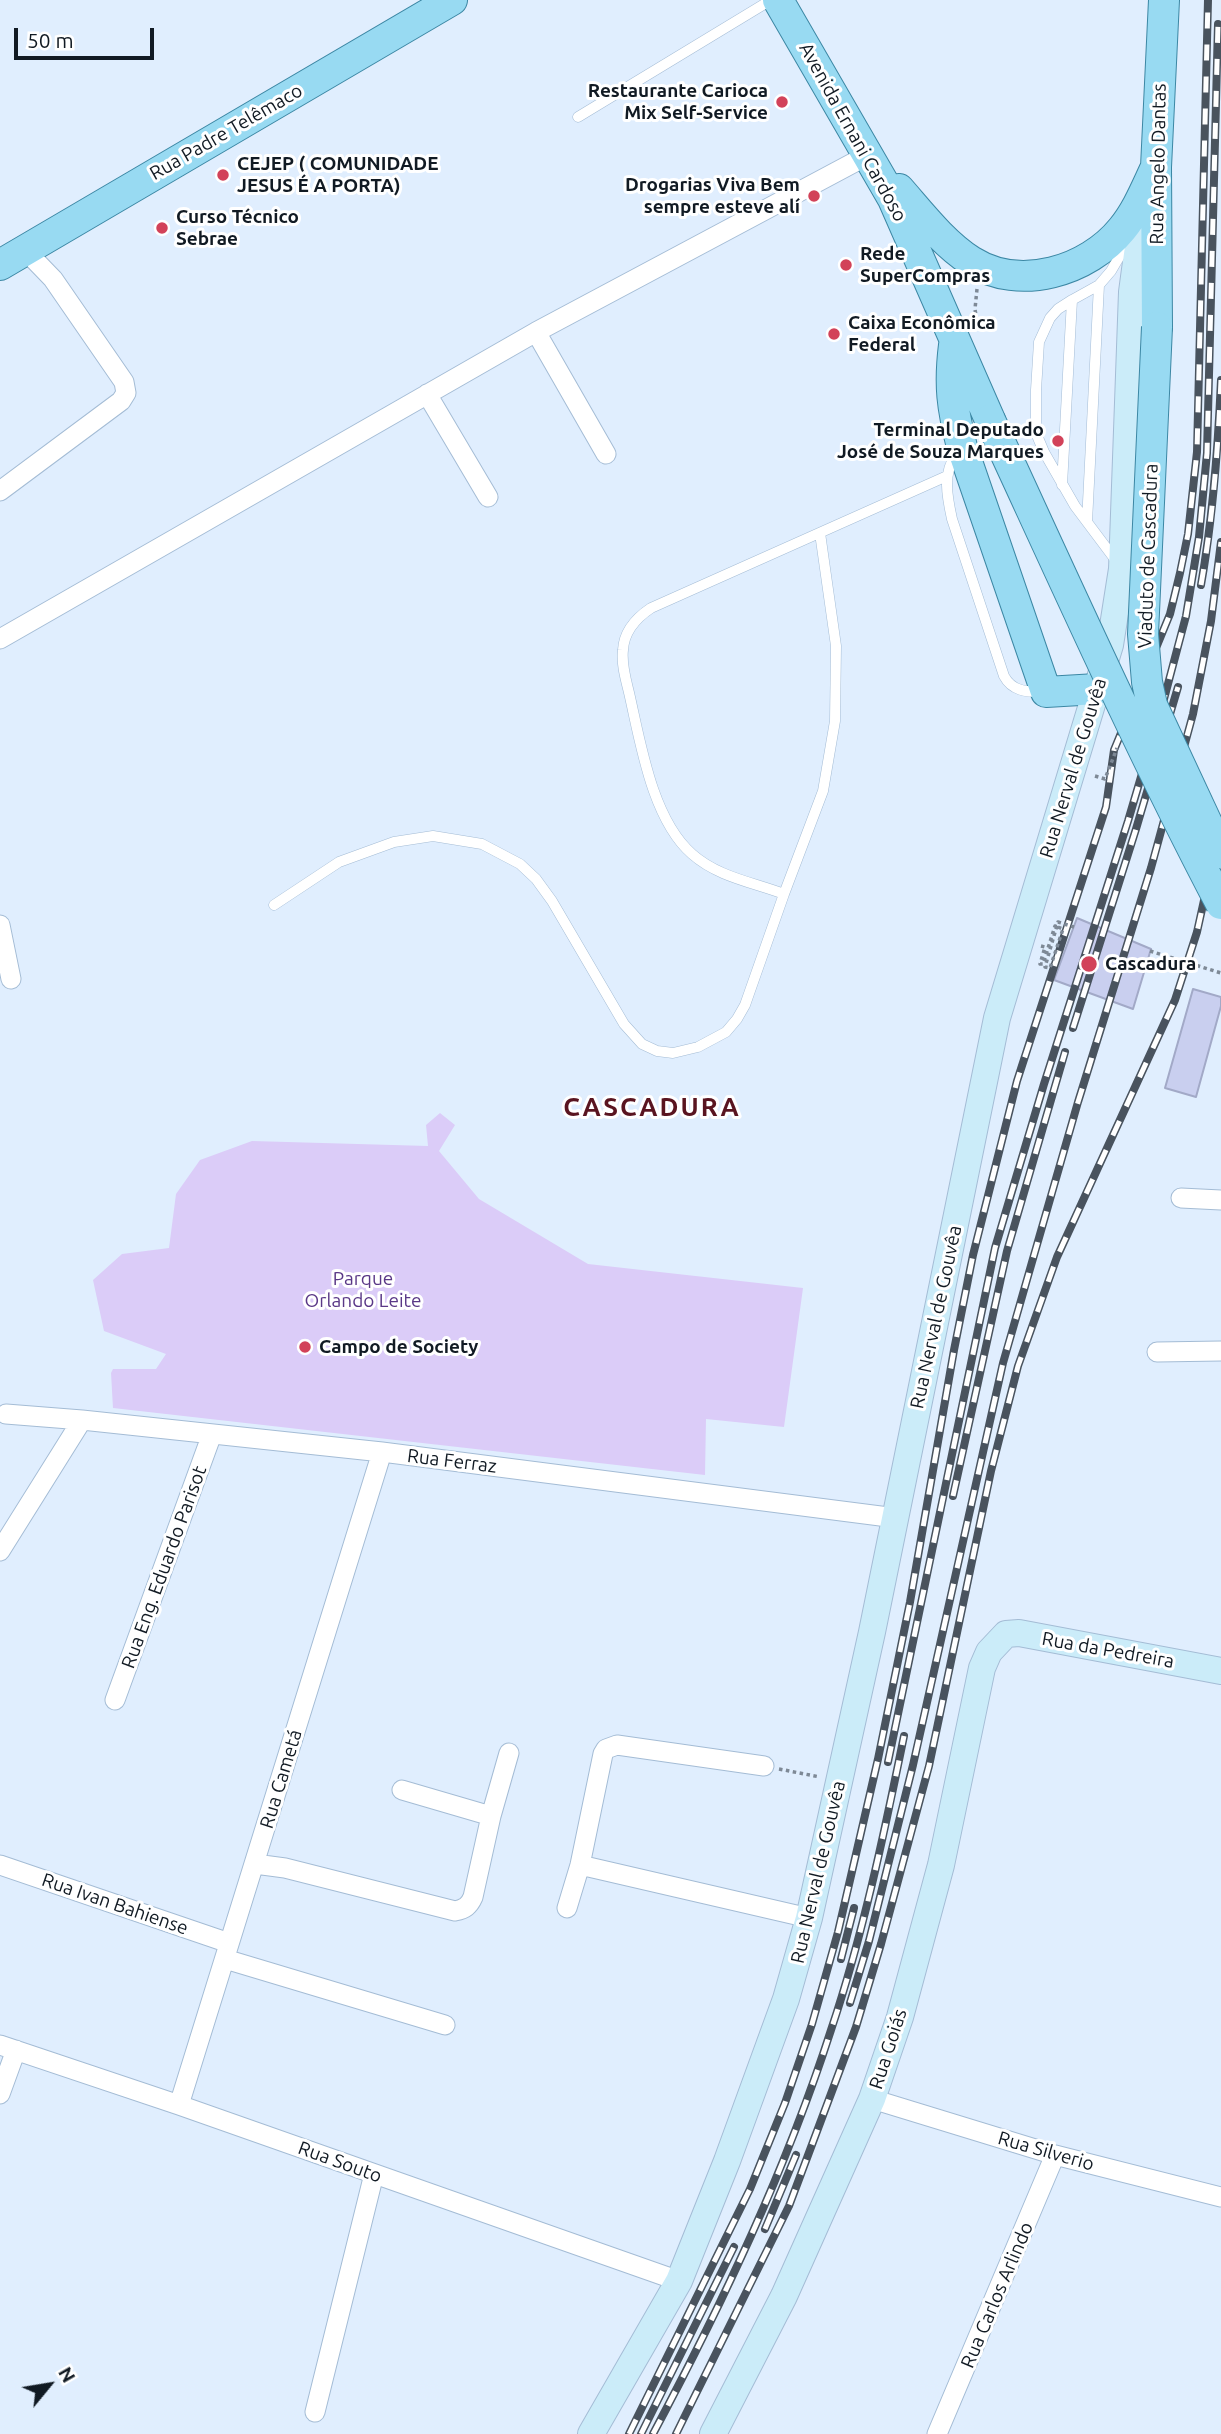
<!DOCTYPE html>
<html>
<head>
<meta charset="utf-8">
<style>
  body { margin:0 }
  #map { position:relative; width:1221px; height:2434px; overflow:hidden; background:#e0eefe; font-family:Ubuntu,sans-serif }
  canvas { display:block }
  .north { position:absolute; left:14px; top:2350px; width:70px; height:70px; -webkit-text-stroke:5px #fff; paint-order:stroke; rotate:60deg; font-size:19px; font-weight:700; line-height:28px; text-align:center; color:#111a23 }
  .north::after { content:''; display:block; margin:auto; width:24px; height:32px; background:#111a23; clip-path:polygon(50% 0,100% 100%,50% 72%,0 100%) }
  .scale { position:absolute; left:14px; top:28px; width:140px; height:32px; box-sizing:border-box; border:4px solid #111a23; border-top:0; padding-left:9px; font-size:21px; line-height:24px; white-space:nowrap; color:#111a23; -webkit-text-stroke:5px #fff; paint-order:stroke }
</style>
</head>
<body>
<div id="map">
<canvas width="1221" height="2434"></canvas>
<div class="north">N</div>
<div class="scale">50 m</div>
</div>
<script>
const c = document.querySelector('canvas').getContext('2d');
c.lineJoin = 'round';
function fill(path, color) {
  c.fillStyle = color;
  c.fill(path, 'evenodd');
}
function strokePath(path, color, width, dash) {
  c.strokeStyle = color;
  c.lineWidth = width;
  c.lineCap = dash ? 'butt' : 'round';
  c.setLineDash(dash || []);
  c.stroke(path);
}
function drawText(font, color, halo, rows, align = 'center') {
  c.font = font + ' Ubuntu,sans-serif';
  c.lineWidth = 6;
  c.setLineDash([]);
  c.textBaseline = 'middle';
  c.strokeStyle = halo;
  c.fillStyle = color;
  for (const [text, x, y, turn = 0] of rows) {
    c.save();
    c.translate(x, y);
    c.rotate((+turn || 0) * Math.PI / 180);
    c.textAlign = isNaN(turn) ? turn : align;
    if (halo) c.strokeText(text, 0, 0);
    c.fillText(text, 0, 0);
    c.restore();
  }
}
const green = new Path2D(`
  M440,1113L455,1125L439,1151L479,1199L588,1264L803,1288L784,1427L706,1419L705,1475L113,1408L111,1373L113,1369H156L166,1354L104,1331L93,1280L122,1254L169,1248L176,1194L200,1160L252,1141L428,1146L426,1125Z`);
const building = new Path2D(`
  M1077,918L1151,949L1133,1009L1054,980Z
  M1193,989L1221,997V1006L1196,1097L1165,1088Z`);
const path = new Path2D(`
  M977,289L975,309L978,330
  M1041,946L1045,947L1040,964H1043L1055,926L1058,927
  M779,1769L820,1777`);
const lane = new Path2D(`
  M578,117L771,0
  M957,453C942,473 947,496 952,519L1004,676C1012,691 1026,692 1042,692
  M1062,485L1072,300
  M1087,522L1099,285
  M1117,562L1075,506L1044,452L1036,433V390L1039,342L1050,318L1058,309L1072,300L1099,285L1111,271L1129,240
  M784,894L823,791L835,721L836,646L820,533
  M274,905L339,862L394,842L433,836L482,844L520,864L536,879L552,901L624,1024L642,1044L657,1051L673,1053L698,1047L726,1032L737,1019L745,1005L784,894C752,882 718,877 692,854C653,820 641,746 630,697C627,683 621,666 623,650C624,631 636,618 651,608L947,476`);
const street = new Path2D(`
  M536,332L606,454
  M427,394L488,497
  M0,491L121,401L126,393L124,382L53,279L24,249
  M0,639L536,332L868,155
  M0,925L11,979
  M1181,1198L1221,1200
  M1157,1352L1221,1351
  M6,1414L82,1420L382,1452L896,1518
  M0,1551L82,1420
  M115,1700L212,1434
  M402,1790L491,1816
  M255,1864L285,1868L455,1911C465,1909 469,1906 473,1897L491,1816L509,1753
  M0,1865L229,1943
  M580,1865L809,1918
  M567,1908L580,1865L603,1754L606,1749L617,1745L764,1766
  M225,1959L445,2025
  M0,2045L179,2105L679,2281
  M0,2094L16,2050
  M872,2099L1055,2155L1221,2197
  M179,2105L382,1452
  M315,2412L374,2174
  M937,2434L1055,2155`);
const secondary = new Path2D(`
  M591,2434L679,2281L727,2161L786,1999L809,1918L872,1632L997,1018L1110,645L1122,569L1132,292L1140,232L1150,194
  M713,2434L784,2296L872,2099L900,2017L941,1865L982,1668L989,1652L1006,1634L1019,1633L1221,1671`);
const primary = new Path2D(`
  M778,0L893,199L990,420
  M899,189C921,214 943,243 971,261C1020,292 1088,271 1122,229C1137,211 1146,188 1156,167
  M0,265L452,0
  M1157,327L1156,167L1164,0
  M954,345C949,385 952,408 962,447L1046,692L1097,689`);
const rail = new Path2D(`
  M1201,585C1213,517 1218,449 1221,380
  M1073,1028L1136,829L1178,687
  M953,1496L1007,1251L1065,1052
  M888,1762L995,1248L1044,1084L1128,821L1164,699L1186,616L1199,537L1207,453L1218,24
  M841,1959L854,1908
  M850,2003L869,1941L913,1765L1003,1363L1078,1102L1151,868L1193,714L1211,621L1221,542
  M765,2229L796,2155
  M629,2434L750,2189L785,2103L812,2024L838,1932L878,1759L910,1602L954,1350L973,1255L1017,1081L1106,807L1114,750L1170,614L1180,573L1188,534L1197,452L1208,0
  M641,2434L734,2247
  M653,2434C722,2304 786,2170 831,2030C863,1935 884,1834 904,1736
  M676,2434L789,2206L856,2027L881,1944L929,1766L991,1471L1018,1366L1057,1257L1175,1000L1197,932L1221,823`);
const pathBridge = new Path2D(`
  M1095,776L1105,779L1117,748
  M1058,927L1063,929L1050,968L1045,967L1058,922L1074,927
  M1150,951L1221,973`);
const primaryBridge = new Path2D(`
  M1157,327L1143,634L1147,682L1152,705L1221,853
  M990,420C1065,582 1138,746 1221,904`);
const markers = [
  [782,102,7,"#d24259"],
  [223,175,7,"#d24259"],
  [814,196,7,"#d24259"],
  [162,228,7,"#d24259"],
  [846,265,7,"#d24259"],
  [834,334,7,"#d24259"],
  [1058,441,7,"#d24259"],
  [1089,964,9,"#d24259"],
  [305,1347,7,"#d24259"]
];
const poiNames = [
  ["Restaurante Carioca",768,91,"right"],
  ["Mix Self-Service",768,113,"right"],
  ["CEJEP ( COMUNIDADE",237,164],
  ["JESUS É A PORTA)",237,186],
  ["Drogarias Viva Bem",800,185,"right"],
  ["sempre esteve alí",800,207,"right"],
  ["Curso Técnico",176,217],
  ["Sebrae",176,239],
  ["Rede",860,254],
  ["SuperCompras",860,276],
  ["Caixa Econômica",848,323],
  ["Federal",848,345],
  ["Terminal Deputado",1044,430,"right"],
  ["José de Souza Marques",1044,452,"right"],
  ["Cascadura",1105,964],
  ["Campo de Society",319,1347]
];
const streetNames = [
  ["Rua Padre Telêmaco",226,132,-30],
  ["Avenida Ernani Cardoso",853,132,61],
  ["Rua Angelo Dantas",1158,164,-89],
  ["Viaduto de Cascadura",1148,556,-88],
  ["Rua Nerval de Gouvêa",1073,768,-73],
  ["Rua Nerval de Gouvêa",936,1317,-78],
  ["Rua Ferraz",452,1461,7],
  ["Rua Eng. Eduardo Parisot",164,1567,-70],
  ["Rua da Pedreira",1108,1650,10],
  ["Rua Cametá",281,1779,-73],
  ["Rua Nerval de Gouvêa",818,1872,-77],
  ["Rua Ivan Bahiense",115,1904,19],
  ["Rua Goiás",888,2049,-72],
  ["Rua Silverio",1046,2151,16],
  ["Rua Souto",340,2162,20],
  ["Rua Carlos Arlindo",997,2295,-67]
];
const parkNames = [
  ["Parque",363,1279],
  ["Orlando Leite",363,1301]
];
const districtNames = [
  ["CASCADURA",652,1107]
];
fill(green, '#dbccf8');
fill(building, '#c9cfef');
strokePath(building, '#a2a9c7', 2);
strokePath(lane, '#a4bcd5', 11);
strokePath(street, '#a4bcd5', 21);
strokePath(secondary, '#a4bcd5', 28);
strokePath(primary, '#3c87a4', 32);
strokePath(path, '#7e8996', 3.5, [3.5, 3.5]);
strokePath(lane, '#fff', 10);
strokePath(street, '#fff', 19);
strokePath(secondary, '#cbecf9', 26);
strokePath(primary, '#98daf2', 30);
strokePath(rail, '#49535e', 8);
strokePath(rail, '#fff', 5, [16]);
strokePath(primaryBridge, '#3c87a4', 32, []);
strokePath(pathBridge, '#7e8996', 3.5, [3.5, 3.5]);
strokePath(primaryBridge, '#98daf2', 30);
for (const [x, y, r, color] of markers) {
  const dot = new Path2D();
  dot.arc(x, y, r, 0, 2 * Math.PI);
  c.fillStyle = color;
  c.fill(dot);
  strokePath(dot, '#fff', 2.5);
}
drawText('bold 19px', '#111a23', '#fff', poiNames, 'left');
drawText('19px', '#111a23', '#fff', streetNames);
drawText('19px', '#5a3887', '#fff', parkNames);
c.letterSpacing = '2px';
drawText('bold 26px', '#591420', '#fff', districtNames);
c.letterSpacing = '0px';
</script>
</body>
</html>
